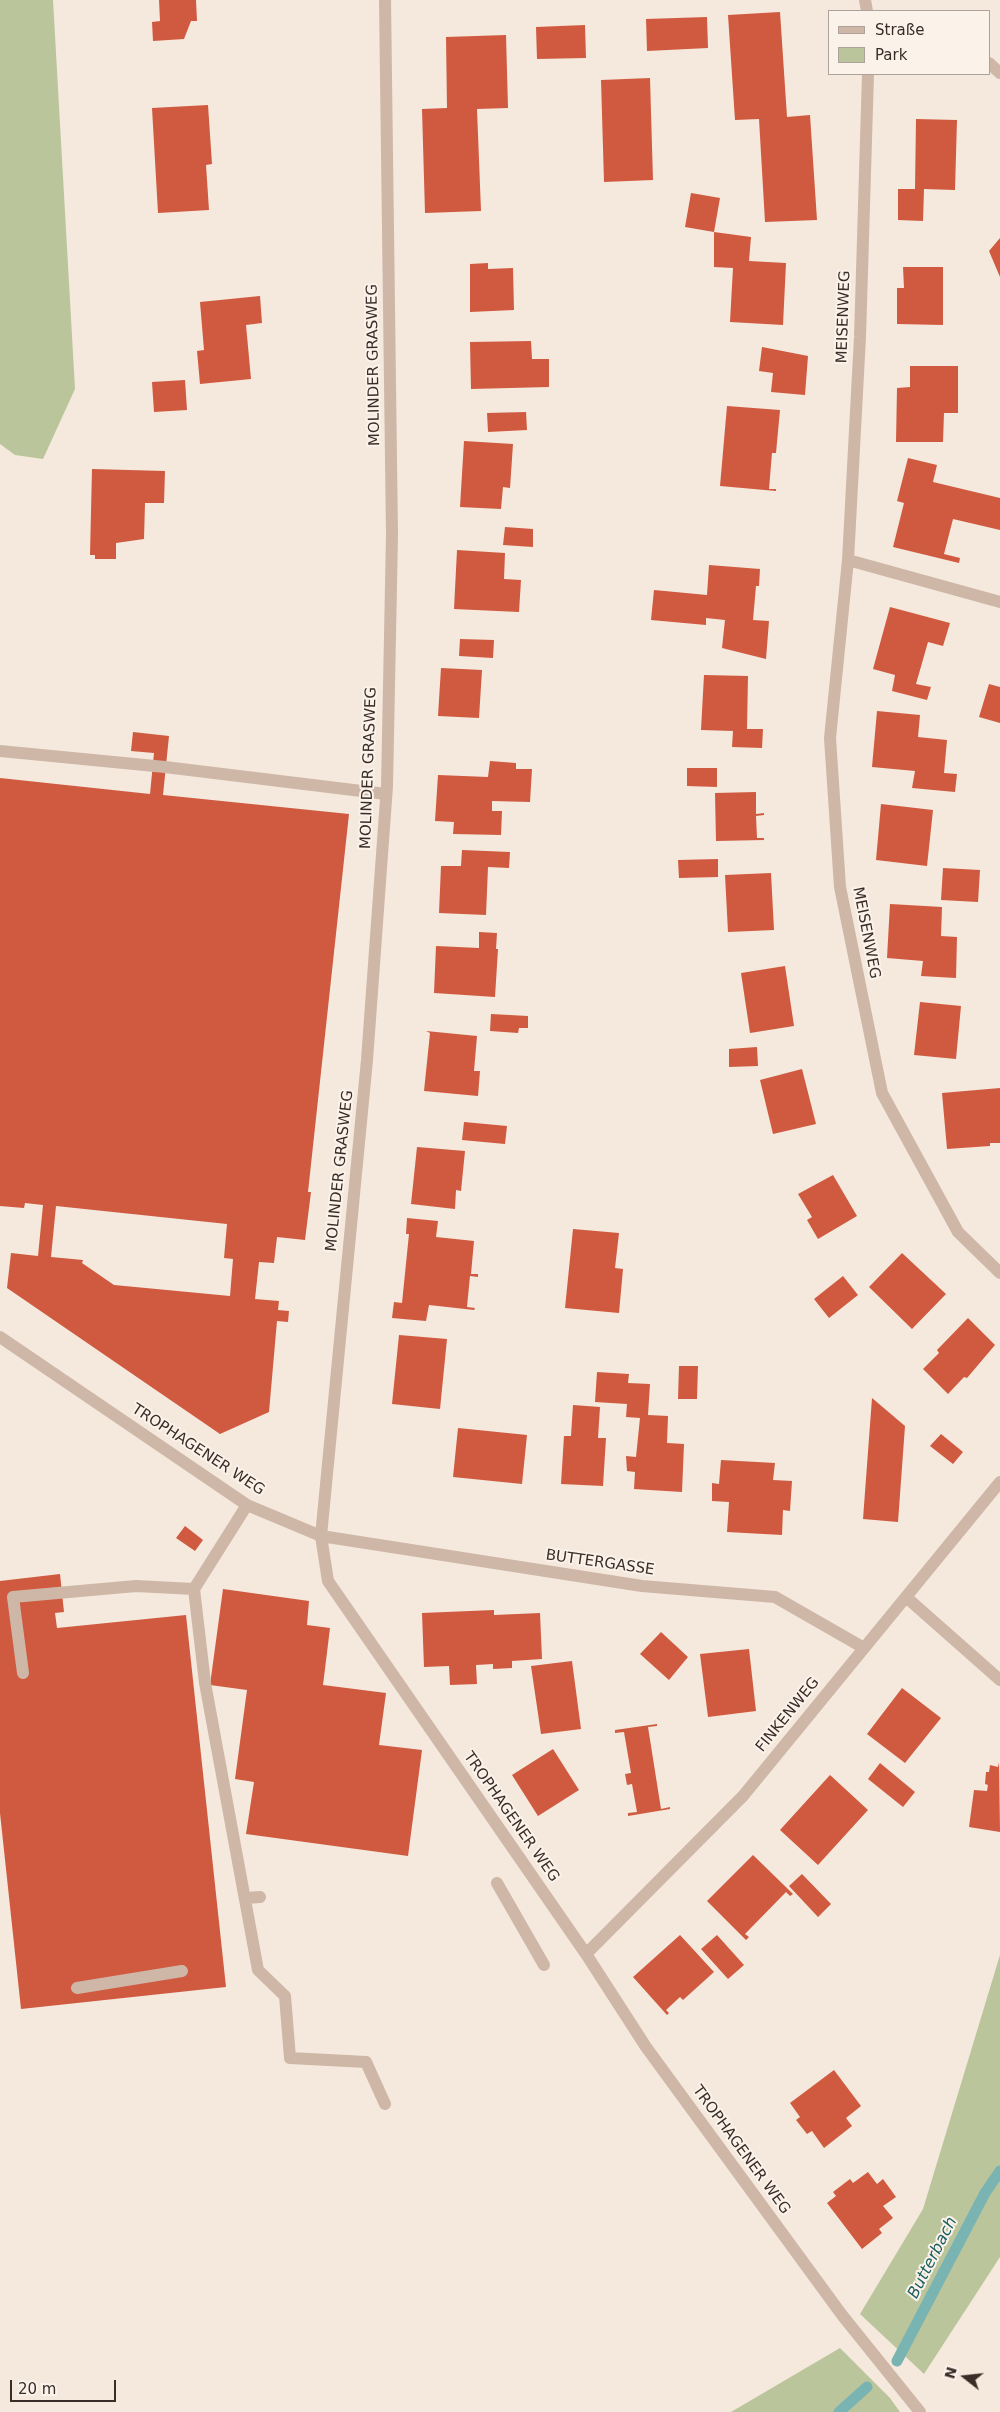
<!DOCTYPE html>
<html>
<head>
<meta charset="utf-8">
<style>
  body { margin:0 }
  #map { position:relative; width:1000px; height:2412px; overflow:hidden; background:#f5e8dd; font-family:"DejaVu Sans",sans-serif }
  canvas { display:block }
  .legend { position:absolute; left:828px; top:10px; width:162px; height:65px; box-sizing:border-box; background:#fbf2ea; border:1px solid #aea39c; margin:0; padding:6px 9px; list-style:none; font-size:15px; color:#3a2d28 }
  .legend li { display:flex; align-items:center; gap:10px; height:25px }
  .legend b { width:25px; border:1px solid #aea39c }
  .north { position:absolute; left:940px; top:2352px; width:50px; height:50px; -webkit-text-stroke:4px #fbf2ea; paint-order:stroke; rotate:286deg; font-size:14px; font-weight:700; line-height:20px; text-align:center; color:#3a2d28 }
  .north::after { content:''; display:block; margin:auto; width:18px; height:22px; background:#3a2d28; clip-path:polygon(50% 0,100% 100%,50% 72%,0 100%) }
  .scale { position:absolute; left:10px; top:2380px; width:106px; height:22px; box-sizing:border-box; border:2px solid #3a2d28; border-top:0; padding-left:6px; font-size:15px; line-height:18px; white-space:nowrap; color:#3a2d28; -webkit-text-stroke:4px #fbf2ea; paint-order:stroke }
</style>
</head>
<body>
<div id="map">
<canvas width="1000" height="2412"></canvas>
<ul class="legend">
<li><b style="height:6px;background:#ceb7a7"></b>Straße</li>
<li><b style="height:14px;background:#bac59b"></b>Park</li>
</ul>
<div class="north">N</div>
<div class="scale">20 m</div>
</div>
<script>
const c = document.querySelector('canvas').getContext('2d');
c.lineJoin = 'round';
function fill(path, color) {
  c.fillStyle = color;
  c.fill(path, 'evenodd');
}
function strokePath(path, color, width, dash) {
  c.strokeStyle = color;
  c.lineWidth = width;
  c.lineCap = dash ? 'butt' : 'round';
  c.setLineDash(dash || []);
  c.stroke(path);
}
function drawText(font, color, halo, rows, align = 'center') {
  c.font = font + ' "DejaVu Sans",sans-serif';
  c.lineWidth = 4;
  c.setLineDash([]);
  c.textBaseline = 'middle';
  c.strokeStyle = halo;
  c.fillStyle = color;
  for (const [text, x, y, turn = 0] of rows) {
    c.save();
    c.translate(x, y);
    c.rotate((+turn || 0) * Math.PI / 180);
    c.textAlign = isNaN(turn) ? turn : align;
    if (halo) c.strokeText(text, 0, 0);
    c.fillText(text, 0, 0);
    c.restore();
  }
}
const green = new Path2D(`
  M0,0H53L75,389L43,459L15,455L0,444Z
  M1000,1955V2257L924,2374L860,2314L923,2209Z
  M840,2348L890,2398L900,2412H731Z`);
const stream = new Path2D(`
  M897,2361L985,2193L1000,2171
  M839,2412L867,2387`);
const building = new Path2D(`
  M159,0H196L197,21H191L184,39L153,41L152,22L160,21Z
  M780,12L787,117L810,115L817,220L765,222L759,119L735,120L728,15Z
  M707,17L708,48L647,51L646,19Z
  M585,25L586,58L537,59L536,27Z
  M506,35L508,108L477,109L481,211L425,213L422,109L447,108L446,37Z
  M650,78L653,180L604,182L601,80Z
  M208,105L212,164L206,165L209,210L158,213L152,108Z
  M916,119L957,120L955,190L924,189L923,221L898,220V189H915Z
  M691,193L720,198L714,232L685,227Z
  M714,232L751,237L749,261L786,263L783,325L730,322L733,268L714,267Z
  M1000,238V277L989,251Z
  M488,263V269L513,268L514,310L470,312V264Z
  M903,267H943V325L897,324V288H904Z
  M260,296L262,323L246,325L251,379L200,384L197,351L204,350L200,302Z
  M531,341L532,359H549V387L471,389L470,342Z
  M762,347L808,356L805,395L771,392L773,373L759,371Z
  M910,366H958V413H944L943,442H896L897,388L910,387Z
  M185,380L187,410L154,412L152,382Z
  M727,406L780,410L776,453H772L769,489H776V491L720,486Z
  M526,412L527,430L488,432L487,413Z
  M464,441L513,444L510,488L503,487L501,509L460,507Z
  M908,458L937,465L933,482L1000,498V530L953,519L944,554L960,558L959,563L893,547L904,503L897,501Z
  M92,469L165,471L164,503H145L144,539L116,543V559H95V555H90Z
  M505,527L533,529V547L503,545Z
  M457,550L505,553L504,579L521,580L519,612L454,609Z
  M709,565L760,569L759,586H756L753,620L769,621L766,659L722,648L725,620L706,618V625L651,620L654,590L707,595Z
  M890,607L950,623L943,646L928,642L916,684L931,687L927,700L892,691L895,675L873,669Z
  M460,639L494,640L493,658L459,656Z
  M441,668L482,670L479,718L438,716Z
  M704,675L748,676L747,729H763L762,748L732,747L733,731L701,730Z
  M989,684L1000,687V723L979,717Z
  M877,711L920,715L918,737L947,740L944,773L957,774L955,792L912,788L915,771L872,767Z
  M133,732L169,736L163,795L349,814L308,1192H311L305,1240L277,1237L274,1263L259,1262L255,1299L279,1301L278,1310L289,1311L288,1322L277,1321L269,1412L220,1434L7,1288L11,1253L38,1256L43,1205L25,1203L24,1208L0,1206V778L150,794L154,753L131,751ZM56,1206L227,1224L224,1258L233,1259L230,1296L114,1285L82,1263L83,1260L51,1257Z
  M490,761L516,763V769H532L530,802L492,801V811H502L501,835L453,834L454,822L435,821L438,775L488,777Z
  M687,768H717V787L687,786Z
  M756,792V814L764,813V815L756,816L757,838H764V840L716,841L715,793Z
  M881,804L933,810L927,866L876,860Z
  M462,850L510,852L509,868L488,867L486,915L439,913L441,866H461Z
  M718,859V877L679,878L678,860Z
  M943,868L980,870L978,902L941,900Z
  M771,873L774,930L728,932L725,875Z
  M890,904L942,907L941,936L957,937L956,978L921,976L923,961L887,958Z
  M479,932L497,933L496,949H498L495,997L434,993L436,946L479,948Z
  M785,966L794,1026L750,1033L741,973Z
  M920,1002L961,1006L956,1059L914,1055Z
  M491,1014L528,1016V1028H519L518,1033L490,1031Z
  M426,1031L477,1036L474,1071H480L478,1096L424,1091L430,1033Z
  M757,1047L758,1066L729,1067V1049Z
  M802,1069L816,1124L773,1134L760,1080Z
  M1000,1088V1143H990V1146L947,1149L942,1093Z
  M464,1122L507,1126L505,1144L462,1140Z
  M417,1147L465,1151L461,1191L456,1190L455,1209L411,1204Z
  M833,1175L857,1216L818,1239L807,1220L812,1217L798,1194Z
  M407,1218L438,1221L436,1237L474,1241L471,1274H478V1277L470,1276L467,1307L475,1308L474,1310L429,1305L426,1321L392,1318L394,1302L402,1303L409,1234H406Z
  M573,1229L619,1233L615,1268L623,1269L619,1313L565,1308Z
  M902,1253L946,1294L912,1329L869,1287Z
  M843,1276L858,1295L829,1318L814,1299Z
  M968,1318L995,1345L967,1378L964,1377L948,1394L923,1369L939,1353L937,1350Z
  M399,1335L447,1339L440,1409L392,1404Z
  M679,1366H698L697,1399H678Z
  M597,1372L629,1374L628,1383L650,1384L648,1415L668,1416L667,1443L684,1444L682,1492L634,1489L635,1472L627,1471L626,1456L636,1457L640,1418L626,1417L627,1404L595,1402Z
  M872,1398L905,1426L898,1522L863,1519Z
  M573,1405L600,1407L598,1438H606L603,1486L561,1484L564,1436H571Z
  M458,1428L527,1435L522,1484L453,1477Z
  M941,1434L963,1452L953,1464L930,1446Z
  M721,1460L775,1463L773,1480L792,1481L790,1511L783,1510L782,1535L727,1532L729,1502L712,1501V1483L719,1484Z
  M185,1526L203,1540L195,1551L176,1538Z
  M60,1574L64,1612L55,1613L57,1628L186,1615L226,1987L21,2009L0,1813V1581Z
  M223,1589L309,1601L307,1625L330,1628L323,1685L386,1693L379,1745L422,1750L408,1856L246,1834L254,1782L235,1779L247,1690L210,1685Z
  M494,1610V1615L540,1613L542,1659L512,1661V1668L493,1669V1664L476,1665L477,1684L450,1685L449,1666L424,1667L422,1613Z
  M661,1632L688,1657L669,1680L640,1654Z
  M749,1649L756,1711L708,1717L700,1654Z
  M572,1661L581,1729L541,1734L531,1666Z
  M902,1688L941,1718L905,1763L867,1734Z
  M657,1724V1726L648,1727L661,1809L670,1807V1809L628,1816V1813L637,1812L632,1784L627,1785L625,1774L631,1773L624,1732L615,1733V1730Z
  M553,1749L579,1790L538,1816L512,1775Z
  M999,1762L1000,1832L969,1827L974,1790L987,1791L988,1785L985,1784L986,1772H989L990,1765L998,1767Z
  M880,1763L915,1792L903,1807L868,1779Z
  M830,1775L868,1810L818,1865L780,1830Z
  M753,1855L793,1894L790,1896L786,1892L745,1934L749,1937L746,1940L707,1901Z
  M802,1874L831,1904L818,1917L789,1886Z
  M680,1935L714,1972L683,2000L680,1997L666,2010L669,2013L667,2015L633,1977Z
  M717,1935L744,1965L728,1979L701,1949Z
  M834,2070L861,2106L846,2118L852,2126L824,2148L812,2131L807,2134L796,2120L800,2117L790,2103Z
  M868,2172L877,2184L883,2179L896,2197L883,2206L893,2218L879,2229L882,2233L862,2249L827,2203L836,2196L833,2192L850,2179L853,2183Z`);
const lane = new Path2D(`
  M0,751L165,767L386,794
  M247,1505L194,1589L205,1683L258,1970L285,1996L290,2058L366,2062L385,2104
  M23,1673L13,1597L136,1586L194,1589
  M497,1883L544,1965
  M246,1898L260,1897
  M77,1988L182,1971`);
const street = new Path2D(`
  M385,0L392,535L387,786L367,1060L321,1536L328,1581L586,1954L646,2047L842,2315L920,2412
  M865,0L867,11
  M989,63L1000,73
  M868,74L860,337L848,560L830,738L840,887L882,1093L958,1232L1000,1273
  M848,560L1000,602
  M0,1337L247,1505L321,1536L642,1586L775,1597L864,1648
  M906,1597L1000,1680
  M586,1954L743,1796L1000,1482`);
const streetNames = [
  ["MEISENWEG",844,317,-88],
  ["MOLINDER GRASWEG",374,365,-91],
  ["MOLINDER GRASWEG",369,768,-88],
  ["MEISENWEG",866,933,79],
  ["MOLINDER GRASWEG",340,1171,-84],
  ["TROPHAGENER WEG",198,1450,33],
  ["BUTTERGASSE",600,1563,8],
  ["FINKENWEG",788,1715,-51],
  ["TROPHAGENER WEG",511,1817,55],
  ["TROPHAGENER WEG",741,2150,54]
];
const waterNames = [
  ["Butterbach",933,2258,-63]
];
fill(green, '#bac59b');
strokePath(stream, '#79b4b3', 11);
fill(building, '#d05a3f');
strokePath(lane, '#ceb7a7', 12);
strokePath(street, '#ceb7a7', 12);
drawText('15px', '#3a2d28', '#fbf2ea', streetNames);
drawText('italic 16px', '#1a5f60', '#fbf2ea', waterNames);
</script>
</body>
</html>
